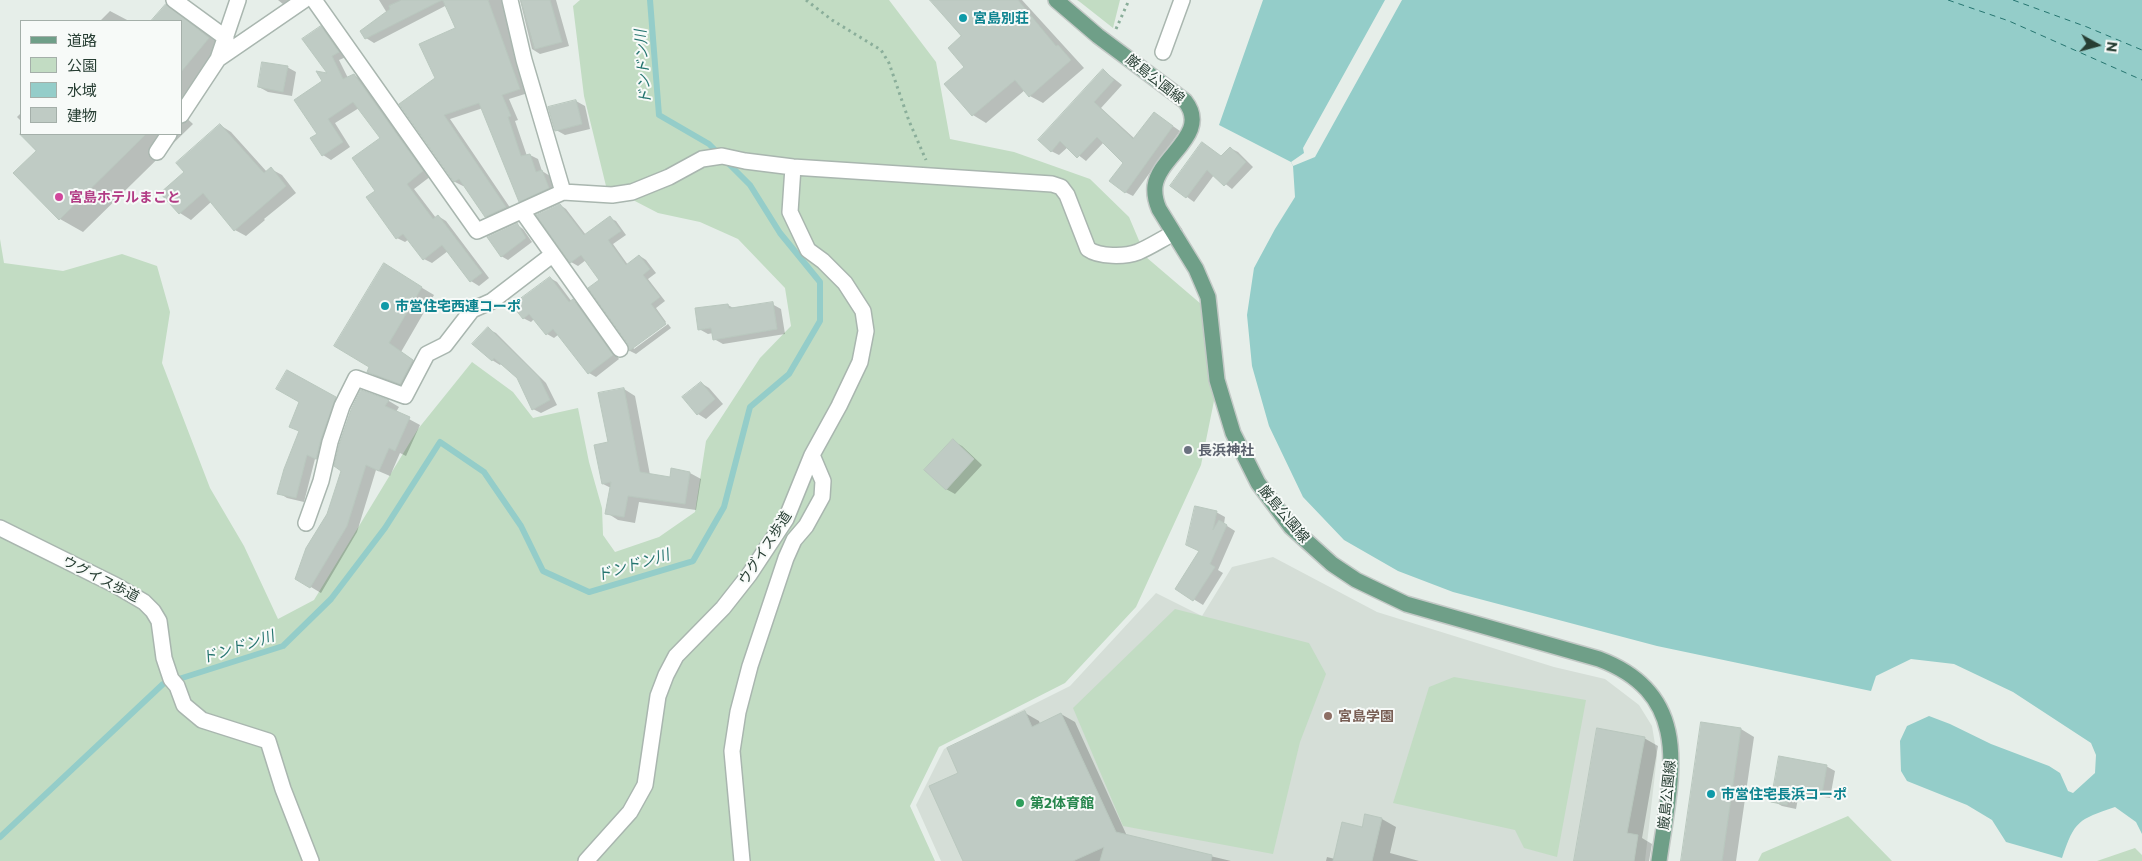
<!DOCTYPE html>
<html>
<head>
<meta charset="utf-8">
<style>
  body { margin:0 }
  #map { position:relative; width:2142px; height:861px; overflow:hidden; background:#e6eee9; font-family:Commissioner,"Noto Sans JP",sans-serif }
  canvas { display:block }
  .legend { position:absolute; left:20px; top:20px; width:162px; height:115px; box-sizing:border-box; background:#f7faf8; border:1px solid #a4afa9; margin:0; padding:6px 9px; list-style:none; font-size:15px; color:#273e33 }
  .legend li { display:flex; align-items:center; gap:10px; height:25px }
  .legend b { width:25px; border:1px solid #a4afa9 }
  .north { position:absolute; left:2072px; top:20px; width:50px; height:50px; -webkit-text-stroke:4px #f7faf8; paint-order:stroke; rotate:97deg; font-size:14px; font-weight:700; line-height:20px; text-align:center; color:#273e33 }
  .north::after { content:''; display:block; margin:auto; width:18px; height:22px; background:#273e33; clip-path:polygon(50% 0,100% 100%,50% 72%,0 100%) }
</style>
</head>
<body>
<div id="map">
<canvas width="2142" height="861"></canvas>
<ul class="legend">
<li><b style="height:6px;background:#6f9f88"></b>道路</li>
<li><b style="height:14px;background:#c2dcc3"></b>公園</li>
<li><b style="height:14px;background:#94cdc9"></b>水域</li>
<li><b style="height:14px;background:#bfcbc4"></b>建物</li>
</ul>
<div class="north">N</div>
</div>
<script>
const c = document.querySelector('canvas').getContext('2d');
c.lineJoin = 'round';
function fill(path, color) {
  c.fillStyle = color;
  c.fill(path, 'evenodd');
}
function strokePath(path, color, width, dash) {
  c.strokeStyle = color;
  c.lineWidth = width;
  c.lineCap = dash ? 'butt' : 'round';
  c.setLineDash(dash || []);
  c.stroke(path);
}
function drawText(font, color, halo, rows, align = 'center') {
  c.font = font + ' Commissioner,"Noto Sans JP",sans-serif';
  c.lineWidth = 4;
  c.setLineDash([]);
  c.textBaseline = 'middle';
  c.strokeStyle = halo;
  c.fillStyle = color;
  for (const [text, x, y, turn = 0] of rows) {
    c.save();
    c.translate(x, y);
    c.rotate((+turn || 0) * Math.PI / 180);
    c.textAlign = isNaN(turn) ? turn : align;
    if (halo) c.strokeText(text, 0, 0);
    c.fillText(text, 0, 0);
    c.restore();
  }
}
const built = new Path2D(`
  M1273,557L1377,612L1554,667L1605,679L1639,705L1652,726L1657,756L1645,861H941L916,805L944,749L1070,686L1156,593L1202,616L1232,567Z`);
const green = new Path2D(`
  M580,0H889L936,62L950,139L1014,152L1090,179L1129,217L1146,257L1201,304L1216,391L1201,465L1136,607L1065,683L939,747L910,806L935,861H0V239L4,263L63,271L122,254L157,266L170,312L162,363L210,488L244,546L278,619L314,600L418,429L472,362L513,392L533,418L578,408L589,462L602,508L603,535L615,552L659,537L695,512L706,441L760,358L791,326L785,288L738,239L700,222L658,213L606,186L584,96L573,6Z
  M1077,0H1120L1113,28L1080,2Z
  M1175,609L1309,643L1326,674L1300,742L1273,854L1123,826L1073,708Z
  M1454,677L1586,700L1557,857L1524,848L1515,830L1393,803L1429,687Z
  M1848,816L1892,861H1758L1762,853Z
  M2135,848L2142,855V861H2097Z`);
const water = new Path2D(`
  M1263,0H2142V834L2136,822L2115,807C2078,820 2075,820 2062,858L2006,842L1992,820L1967,805L1907,781L1901,771L1900,741L1907,726L1929,716L1950,724L1991,744L2049,766L2060,773L2068,791L2073,793L2095,773L2096,755L2091,743L2013,692L1954,664L1911,659L1876,676L1871,691L1657,646L1453,592L1398,571L1344,540L1303,497L1269,426L1252,366L1247,315L1254,268L1275,229L1295,197L1293,166L1291,162L1219,125Z`);
const pier = new Path2D(`
  M1385,0H1402L1315,157L1293,166L1291,162L1304,153L1303,148Z`);
const shadow = new Path2D(`
  M278,0H301L289,9Z
  M379,0H511L528,93L509,99L518,120L515,121L527,156L530,155L538,159L542,171L550,176L556,193L528,205L520,201L483,108L450,119L513,212L494,221L486,216L465,185L463,186L455,182L400,104L436,78L457,29L447,5L374,43L366,38L387,13Z
  M520,0H556L569,46L540,54L532,49Z
  M931,0H1022L1084,68L1043,103L1030,96L1025,90L986,123L973,115L963,36Z
  M166,6L190,19L232,53L181,110V21H153Z
  M110,11L129,21H100Z
  M321,27L329,32L346,57L339,60L348,78L354,75L362,80L431,176L414,189L436,218L438,216L446,221L489,278L479,286L471,281L448,251L432,263L424,259L409,239L405,242L397,238L377,191L382,138L359,108L335,123L350,147L331,160L323,155L318,135L324,82L329,75Z
  M287,67L296,72L292,96L268,92L259,87Z
  M1103,70L1122,85L1101,108L1135,139L1154,113L1180,131L1133,196L1125,192V162L1104,142L1086,161L1068,147L1059,155L1051,151Z
  M576,101L585,106L590,129L565,135L556,130Z
  M21,113V121L17,117Z
  M181,113L193,124L83,232L60,219L38,151L23,135L25,134H181Z
  M220,125L231,132L267,172L271,169L282,175L296,193L264,219L265,220L246,236L235,230L211,202L191,220L180,213L162,193L186,172Z
  M1202,143L1222,157L1230,148L1238,152L1253,167L1232,189L1214,175L1194,202L1172,186Z
  M560,205L566,209L586,235L610,218L616,221L626,235L613,244L628,265L640,256L646,260L656,273L648,279L665,301L656,308L666,322L633,347L634,349L668,324L671,328L636,354L630,351L629,343L601,280L586,260L578,266L571,262L538,215Z
  M517,225L523,229L532,242L508,260L501,256Z
  M384,265L434,295L401,352L425,368L413,390L381,379L369,372Z
  M550,278L557,282L572,302L580,305L619,359L596,377L589,373L559,334L554,338L547,334L534,319L531,322L523,318Z
  M772,304L781,309L785,334L723,344L714,339L713,333L708,334L699,329L728,305L735,309Z
  M488,329L496,333L546,383L557,405L541,413L533,409L518,377L502,363L500,365L492,360Z
  M287,371L344,403L325,462L315,459L304,502L287,498L279,493L301,432V401Z
  M701,383L709,388L723,404L706,419L698,414Z
  M624,389L635,396L650,475L671,478L690,473L701,479L696,510L639,502L635,523L618,520L607,513L611,488L603,484L609,443Z
  M361,391L389,401L399,407L396,412L420,425L406,456L400,453L390,476L376,470L357,532L321,593L296,578L328,515L342,471Z
  M953,441L962,446L982,465L955,494L946,489Z
  M1216,512L1225,517L1224,524L1235,531L1218,570L1223,573L1203,605L1177,589L1200,552Z
  M1025,713L1039,721L1040,724L1061,714L1075,722L1127,836L1231,861H965L960,773Z
  M1741,729L1754,737L1736,861H1682Z
  M1644,738L1658,746L1642,838L1652,844L1649,861H1575Z
  M1780,758L1826,766L1835,771L1830,798L1799,793L1796,809L1782,806L1773,801Z
  M1382,819L1396,827L1390,853L1419,861H1326L1327,857L1335,859L1363,828Z`);
const stream = new Path2D(`
  M0,837L163,684L283,646L331,599L385,528L440,442L484,472L521,526L543,571L589,592L693,561L724,507L750,407L789,374L820,321V282L780,233L750,185L709,144L659,115L650,0`);
const ferry = new Path2D(`
  M1948,0L2009,21L2142,80
  M2013,0L2087,27L2142,50`);
const building = new Path2D(`
  M402,0H442L365,39L360,31L390,9L389,6Z
  M443,0H488L520,89L502,95L511,116L508,117L521,156L530,154L536,172L542,170L549,188L519,202L479,103L444,115L506,207L485,217L459,179L454,182L399,104L435,78L419,44L455,28Z
  M521,0H550L562,42L535,49Z
  M930,0H1018L1056,46L1058,45L1071,60L1029,97L1015,80L972,116L944,84L964,67L948,48L961,36Z
  M166,4L209,38L181,72V21H151Z
  M321,26L339,52L332,56L343,79L354,74L423,171L407,184L433,219L438,215L482,273L470,282L442,245L423,260L403,234L396,239L366,197L375,191L352,158L380,138L353,102L328,119L343,142L322,156L310,138L317,134L294,100L322,81L316,71L327,73L302,39Z
  M262,62L288,66L283,92L258,87Z
  M1103,69L1114,80L1094,102L1133,139L1154,112L1173,126L1125,193L1109,181L1123,163L1097,137L1077,158L1060,141L1051,152L1038,140Z
  M576,100L582,124L555,131L548,107Z
  M220,124L264,173L271,167L286,186L234,231L203,193L179,214L160,193L184,172L176,163Z
  M20,134H146L59,220L13,173L36,151Z
  M1202,142L1221,156L1230,147L1246,162L1224,186L1207,170L1186,198L1170,186Z
  M560,204L584,235L610,216L621,231L608,240L626,265L639,255L650,269L643,275L660,297L651,304L666,324L629,351L628,344L588,288L599,280L581,255L570,263L536,215Z
  M517,223L526,238L501,257L487,237Z
  M384,263L422,287L389,343L413,360L400,384L367,372L369,367L334,346Z
  M550,277L569,302L573,299L613,355L588,374L553,329L546,335L529,314L523,319L512,305Z
  M773,302L777,329L713,340L711,328L698,330L695,308L728,304L729,308Z
  M488,327L539,377L550,400L532,410L517,378L494,358L492,361L472,344Z
  M287,370L336,397L321,439L316,459L307,455L296,498L277,494L284,469L299,431L289,427L299,402L276,389Z
  M701,382L715,399L697,415L682,397Z
  M624,388L640,472L670,477L671,468L690,472L685,504L628,496L624,517L605,514L611,482L602,484L594,445L608,442L598,393Z
  M361,390L389,400L385,406L410,417L395,451L389,448L379,471L366,465L347,526L310,588L295,579L306,548L327,514L341,471L334,466L339,445L351,410Z
  M953,439L974,459L946,490L924,470Z
  M1195,506L1217,511L1213,530L1219,520L1227,525L1210,564L1215,567L1193,601L1175,589L1199,551L1186,545Z
  M1025,711L1032,727L1061,713L1116,832L1212,855L1211,861H1100L1104,847L1073,861H963L929,786L958,773L947,748Z
  M1701,722L1741,728L1722,861H1681Z
  M1597,728L1645,737L1627,833L1638,835L1634,861H1574Z
  M1779,756L1827,765L1822,794L1790,789L1787,805L1771,802Z
  M1365,814L1382,818L1372,861H1333L1342,822L1362,827Z`);
const path = new Path2D(`
  M806,0L832,20L881,50L889,63L909,121L926,160
  M1116,29L1129,0`);
const minor = new Path2D(`
  M174,0L226,38
  M314,0L477,231L563,192L612,195L632,192L669,177L702,159L722,156L745,161L793,167L1052,184L1061,187L1067,195L1088,249C1099,257 1125,257 1138,252C1150,247 1162,239 1174,233
  M510,0L524,60L563,192
  M1163,52L1182,0
  M218,59L304,0
  M181,115L218,59L238,0
  M157,152L169,134
  M522,211L620,349
  M306,523L321,481L330,442L342,406L356,378L405,396L427,354L445,345L472,310L492,301L552,255
  M0,528L115,585L144,602L153,611L159,621L164,658L171,679L177,686L184,705L202,720L268,741L283,789L311,861
  M586,861L630,812L645,785L658,696L666,675L676,656L723,608L749,575L786,519L812,455L839,406L860,362L866,331L863,311L845,283L823,261L808,250L790,212L793,167
  M742,861L732,751L738,712L750,666L786,558L794,540L806,526L822,497L823,481L812,455`);
const major = new Path2D(`
  M1056,0L1098,36L1185,101C1211,134 1159,156 1155,186C1154,195 1156,202 1159,209L1196,269L1208,297L1217,380L1233,433L1258,483L1291,527L1332,564L1356,580L1406,604L1599,659C1697,696 1670,780 1659,861`);
const markers = [
  [963,18,5,"#0f9aa8"],
  [59,197,5,"#d1479c"],
  [385,306,5,"#0f9aa8"],
  [1188,450,5,"#6b7280"],
  [1328,716,5,"#8d6e63"],
  [1711,794,5,"#0f9aa8"],
  [1020,803,5,"#2e9e5b"]
];
const cultureNames = [
  ["宮島別荘",973,18],
  ["市営住宅西連コーポ",395,306],
  ["市営住宅長浜コーポ",1721,794]
];
const streetNames = [
  ["厳島公園線",1155,79,38],
  ["厳島公園線",1284,514,50],
  ["ウグイス歩道",765,548,-57],
  ["ウグイス歩道",101,579,27],
  ["厳島公園線",1667,795,-84]
];
const hotelNames = [
  ["宮島ホテルまこと",69,197]
];
const worshipNames = [
  ["長浜神社",1198,450]
];
const educationNames = [
  ["宮島学園",1338,716]
];
const leisureNames = [
  ["第2体育館",1030,803]
];
const waterNames = [
  ["ドンドン川",643,67,-94],
  ["ドンドン川",633,565,-17],
  ["ドンドン川",238,647,-18]
];
fill(built, '#d5ded7');
fill(green, '#c2dcc3');
fill(water, '#94cdc9');
fill(pier, '#e6eee9');
fill(shadow, '#0003');
strokePath(stream, '#94cdc9', 6);
strokePath(ferry, '#267570', 1, [6, 5]);
fill(building, '#bfcbc4');
strokePath(building, '#b9c7be', 1);
strokePath(minor, '#a9b6af', 18);
strokePath(major, '#c3c9c6', 18);
strokePath(path, '#8aae9a', 3, [2.5, 4]);
strokePath(minor, '#fff', 15);
strokePath(major, '#6f9f88', 15);
for (const [x, y, r, color] of markers) {
  const dot = new Path2D();
  dot.arc(x, y, r, 0, 2 * Math.PI);
  c.fillStyle = color;
  c.fill(dot);
  strokePath(dot, '#f7faf8', 2);
}
drawText('bold 14px', '#0d838f', '#f7faf8', cultureNames, 'left');
drawText('14px', '#273e33', '#f7faf8', streetNames);
drawText('bold 14px', '#b23c85', '#f7faf8', hotelNames, 'left');
drawText('bold 14px', '#5b616d', '#f7faf8', worshipNames, 'left');
drawText('bold 14px', '#785e54', '#f7faf8', educationNames, 'left');
drawText('bold 14px', '#27864d', '#f7faf8', leisureNames, 'left');
drawText('italic 15px', '#267570', '#f7faf8', waterNames);
</script>
</body>
</html>
